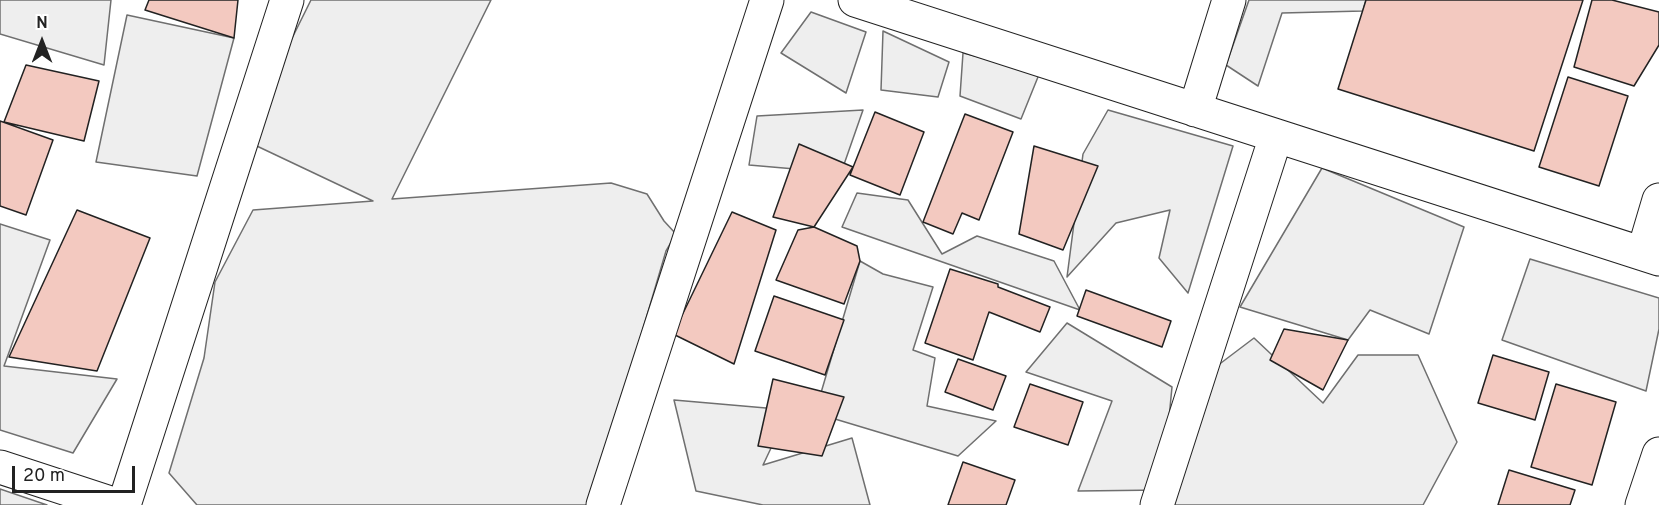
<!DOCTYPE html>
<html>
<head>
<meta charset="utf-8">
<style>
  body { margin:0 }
  #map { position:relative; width:1659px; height:505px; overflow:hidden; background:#fff; font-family:Overpass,sans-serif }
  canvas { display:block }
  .north { position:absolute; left:12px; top:12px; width:60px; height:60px; -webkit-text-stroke:4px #fff; paint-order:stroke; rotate:0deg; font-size:16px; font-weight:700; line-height:24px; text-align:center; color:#222 }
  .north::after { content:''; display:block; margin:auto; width:21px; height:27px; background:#222; clip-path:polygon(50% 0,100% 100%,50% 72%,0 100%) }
  .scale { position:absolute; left:12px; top:466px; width:123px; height:27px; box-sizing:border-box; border:3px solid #222; border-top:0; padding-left:8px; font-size:18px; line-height:21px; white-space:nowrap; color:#222; -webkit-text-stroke:4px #fff; paint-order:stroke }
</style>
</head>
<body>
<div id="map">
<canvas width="1659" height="505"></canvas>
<div class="north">N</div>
<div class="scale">20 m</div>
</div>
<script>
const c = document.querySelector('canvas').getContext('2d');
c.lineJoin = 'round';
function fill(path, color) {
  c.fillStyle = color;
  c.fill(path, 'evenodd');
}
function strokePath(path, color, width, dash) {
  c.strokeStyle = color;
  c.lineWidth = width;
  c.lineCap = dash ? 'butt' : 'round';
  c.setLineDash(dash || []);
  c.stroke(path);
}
const green = new Path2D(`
  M0,0H111L104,65L0,34Z
  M311,0H491L392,199L611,183L647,194L664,221L676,234L666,251L591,505H197L169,473L204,358L215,282L253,210L373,201L242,139Z
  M1249,0H1366L1363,11L1282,13L1258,86L1226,65Z
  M811,12L866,32L846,93L781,53Z
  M127,15L234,38L197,176L96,162Z
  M883,31L949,62L938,97L881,90Z
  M963,53L1040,72L1021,119L960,96Z
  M863,110L841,173L749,165L757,116Z
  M1108,110L1233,146L1188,293L1159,258L1170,210L1116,223L1067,277L1083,154Z
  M1322,168L1464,227L1429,334L1370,310L1348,340L1240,307Z
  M857,193L908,200L942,254L977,236L1054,261L1080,310L842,227Z
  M0,224L50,240L4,366L117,379L73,453L0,430Z
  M1530,259L1659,298V329L1646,391L1502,340Z
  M860,261L883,274L933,287L913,350L935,358L927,406L996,421L958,456L815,413Z
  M1067,323L1172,387L1162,490L1078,491L1112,401L1026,372Z
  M1254,338L1323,403L1358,355H1418L1457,442L1423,505H1171L1213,369Z
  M674,400L789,410L763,465L852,438L870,505H763L696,491Z
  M0,489L47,505H0Z`);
const building = new Path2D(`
  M149,0H238L234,38L145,10Z
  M1366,0H1583L1534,151L1338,89Z
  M1592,0H1612L1659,12V45L1634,86L1574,67Z
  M26,65L99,81L84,141L4,122Z
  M1568,77L1628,96L1599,186L1539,167Z
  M875,112L924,132L900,195L850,175Z
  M965,114L1013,132L979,220L962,213L953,234L923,222Z
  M0,121L53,140L26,215L0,206Z
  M799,144L853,167L814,227L773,217Z
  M1034,146L1098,166L1063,250L1019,234Z
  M77,210L150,238L97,371L9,357Z
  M732,212L776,230L734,364L673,334Z
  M814,227L857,246L860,261L844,304L776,280L798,230Z
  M950,269L998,284V287L1050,307L1040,332L989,312L973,360L925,343Z
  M1086,290L1171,321L1162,347L1077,316Z
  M774,296L844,320L825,375L755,351Z
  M1284,329L1348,340L1323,390L1270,360Z
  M1493,355L1549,372L1535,420L1478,403Z
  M958,359L1006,376L993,410L945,392Z
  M773,379L844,397L822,456L758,446Z
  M1030,384L1083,402L1068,445L1014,427Z
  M1556,384L1616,402L1592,485L1531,467Z
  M963,462L1015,480L1006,505H948Z
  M1509,470L1575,490L1570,505H1498Z`);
const minor = new Path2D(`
  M855,0L1659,259
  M1195,110L1229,0
  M1643,254L1659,200
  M0,467L116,505
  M124,505L287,0
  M603,505L767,0
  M1157,505L1276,136
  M1642,505L1659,454`);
fill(green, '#eee');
strokePath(green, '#6f6f6f', 1.5);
fill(building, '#f3c9c0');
strokePath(building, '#222', 1.5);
strokePath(minor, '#222', 35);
strokePath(minor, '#fff', 33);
</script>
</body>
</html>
